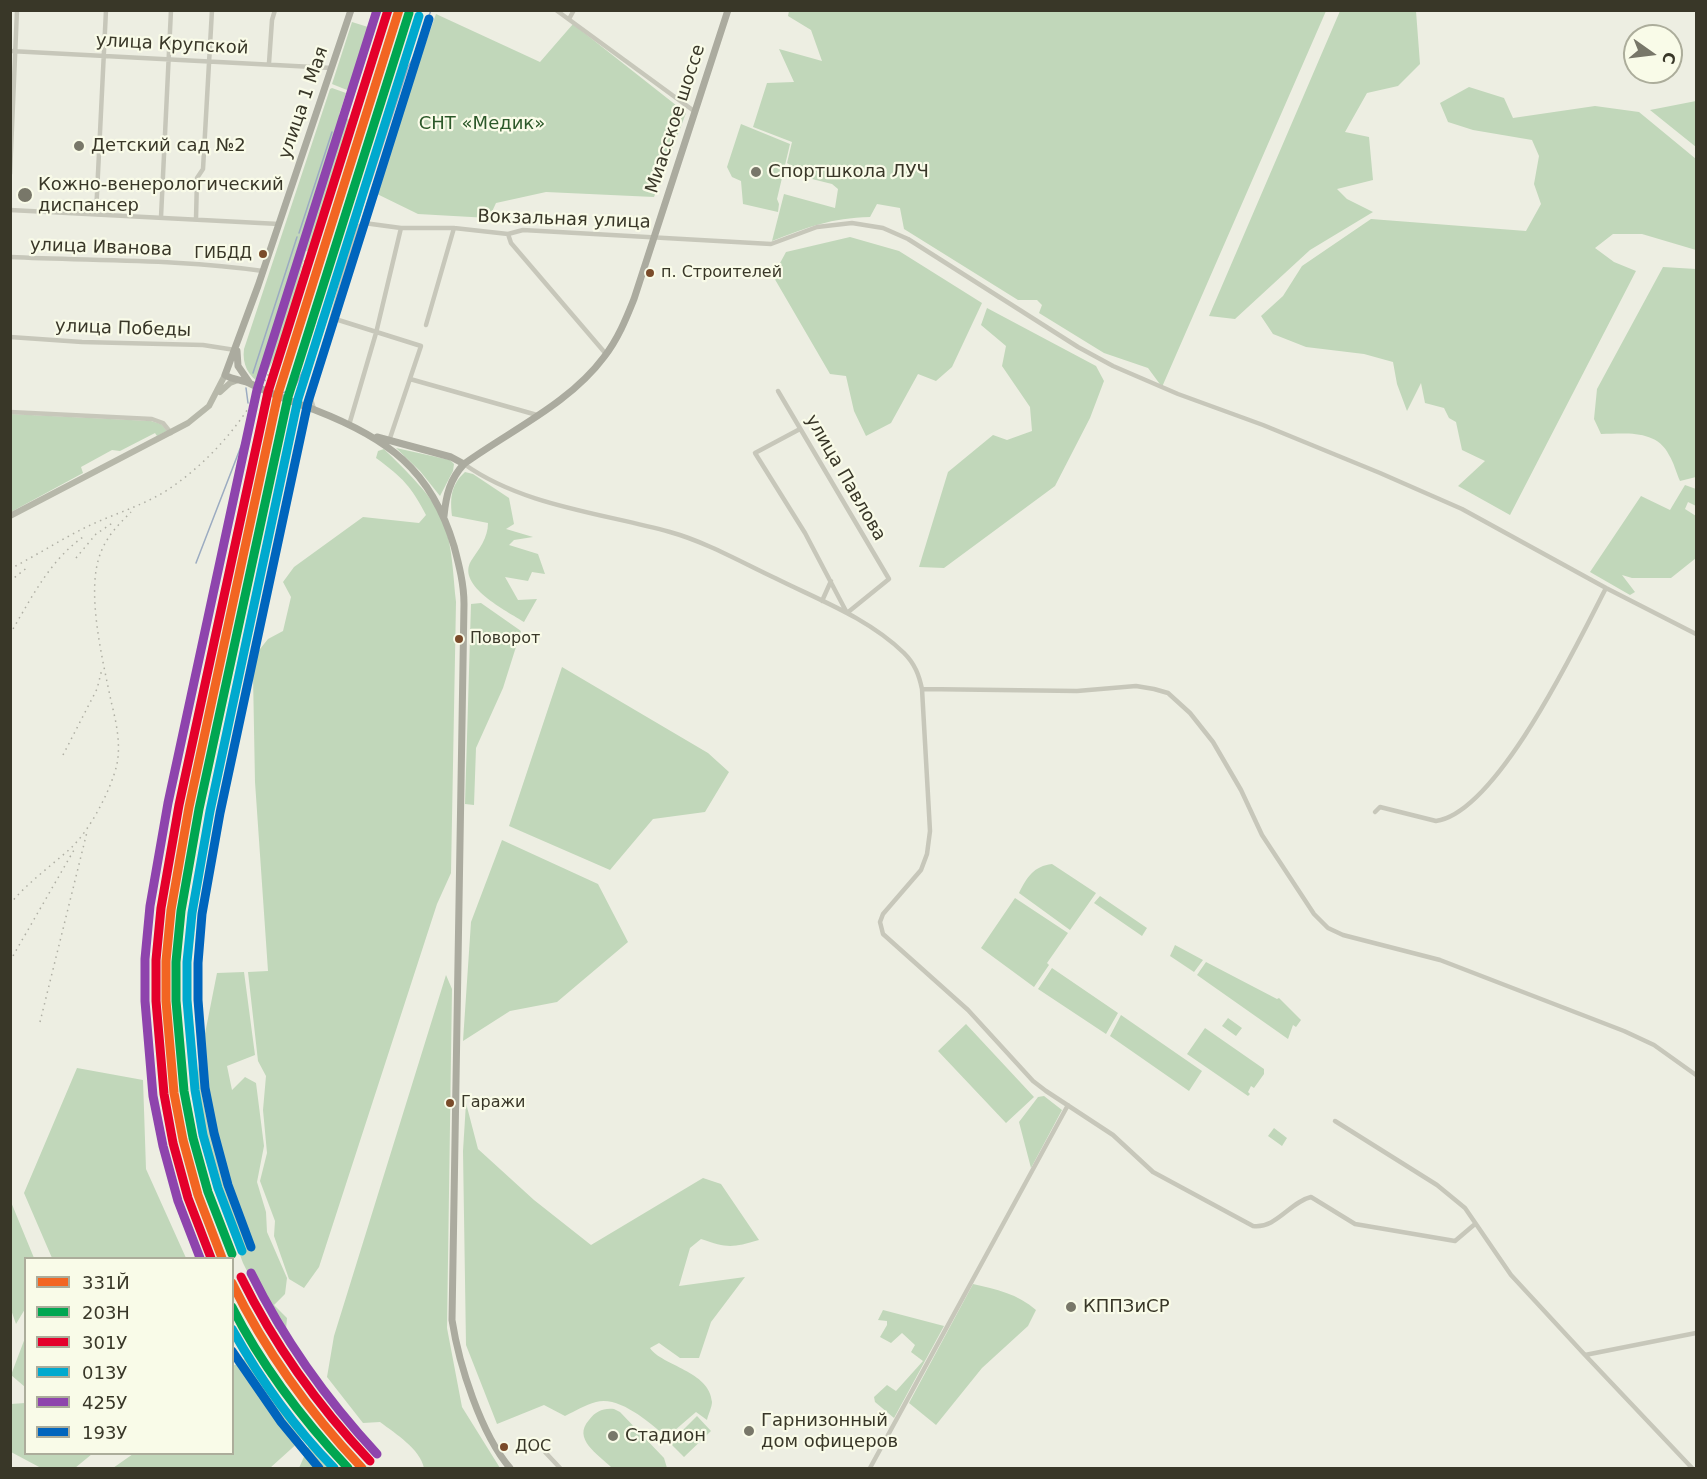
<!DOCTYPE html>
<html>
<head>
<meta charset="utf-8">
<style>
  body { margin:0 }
  #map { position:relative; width:1707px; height:1479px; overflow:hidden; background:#edeee2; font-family:"DejaVu Sans",sans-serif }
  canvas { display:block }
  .frame { position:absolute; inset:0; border:12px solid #393728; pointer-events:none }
  .legend { position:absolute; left:24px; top:1257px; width:210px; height:198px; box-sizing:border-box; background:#f9fbe8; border:2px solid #acad9b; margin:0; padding:8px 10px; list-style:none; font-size:18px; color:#393728 }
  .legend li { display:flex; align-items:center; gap:12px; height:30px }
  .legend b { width:30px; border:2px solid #acad9b }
  .north { position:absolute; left:1623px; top:24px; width:60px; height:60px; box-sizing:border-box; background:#f9fbe8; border:2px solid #acad9b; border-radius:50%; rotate:104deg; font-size:16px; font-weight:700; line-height:24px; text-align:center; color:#393728 }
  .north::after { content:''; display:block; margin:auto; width:21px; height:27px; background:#787769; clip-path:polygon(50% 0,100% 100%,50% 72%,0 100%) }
</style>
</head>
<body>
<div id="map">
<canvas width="1707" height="1479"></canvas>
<div class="frame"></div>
<ul class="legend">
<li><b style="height:8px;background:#f26522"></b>331Й</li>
<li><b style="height:8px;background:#00a651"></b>203Н</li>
<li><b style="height:8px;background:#e4002b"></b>301У</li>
<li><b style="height:8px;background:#00a9ce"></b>013У</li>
<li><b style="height:8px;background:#8e44ad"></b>425У</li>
<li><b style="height:8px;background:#0065bd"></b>193У</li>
</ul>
<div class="north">С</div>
</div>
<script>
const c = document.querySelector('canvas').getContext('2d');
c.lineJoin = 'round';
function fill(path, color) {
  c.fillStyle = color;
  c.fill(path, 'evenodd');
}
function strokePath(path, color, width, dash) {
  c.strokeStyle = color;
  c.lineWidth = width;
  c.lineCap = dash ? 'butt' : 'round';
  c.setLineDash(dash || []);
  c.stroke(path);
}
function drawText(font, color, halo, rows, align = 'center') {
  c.font = font + ' "DejaVu Sans",sans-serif';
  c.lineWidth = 4.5;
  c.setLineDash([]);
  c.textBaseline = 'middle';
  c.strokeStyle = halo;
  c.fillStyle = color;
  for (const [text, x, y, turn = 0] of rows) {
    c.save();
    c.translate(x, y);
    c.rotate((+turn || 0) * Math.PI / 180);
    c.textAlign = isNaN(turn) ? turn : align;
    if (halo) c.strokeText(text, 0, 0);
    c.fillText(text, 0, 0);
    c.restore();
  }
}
const green = new Path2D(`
  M789,11H1326L1162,387L1148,368L1104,353L1039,313L1042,305L1037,300H1018L904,229L900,208L877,204L870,217C831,218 808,227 772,241L784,194L835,208L838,189L832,184L808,178L787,163L792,142L753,127L767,83L794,82L779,49L822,61L811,30L788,16Z
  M1340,11H1416L1420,64L1398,86L1367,93L1345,132L1369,137L1373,180L1337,189L1347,199L1373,212L1310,250L1235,319L1209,316Z
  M436,14L540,62L573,24L686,113L654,197L546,192L496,203L489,218L418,214L373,192Z
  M352,22L368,27L369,34L352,87L347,90L332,84Z
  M1469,87L1504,98L1513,118L1595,106L1639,112L1696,159V250L1642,234H1613L1595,248L1614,262L1636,271L1510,515L1458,486L1485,461L1462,450L1456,422L1449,418L1444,408L1425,403L1421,383L1407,411L1397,384L1393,362L1364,354L1306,347L1273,334L1261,316L1283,296L1302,266L1371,219L1526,231L1541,204L1534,184L1539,156L1532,140L1473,130L1448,122L1440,103Z
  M332,88L346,93L339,115L351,120L312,252L306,251L291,309L278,351L261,384C248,376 242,364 244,349L330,89Z
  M1696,101V147L1650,110Z
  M741,124L790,144L777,199L779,204L778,212L743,204L741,181L732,177L727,167Z
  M850,237L899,251L982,303L952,367L936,381L918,374L891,423L866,436L854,411L846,376L830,374L773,276L786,252Z
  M1663,267L1696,269V477L1680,481C1676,472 1674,463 1669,455C1656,429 1625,434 1601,434L1594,419L1597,389Z
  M987,308L1096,366L1104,381L1090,418L1055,486L944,568L919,567L948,472L993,435L1007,440L1032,431L1030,407L1002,366L1006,346L981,325Z
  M11,414L151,421L161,424L167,431L157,436L155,433L120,451L112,450L81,467L83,473L11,512Z
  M396,448L450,460L454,464L453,471L440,496L420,471Z
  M384,449C403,468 436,498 444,524C453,548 453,577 456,602L451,873L437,904L319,1267L304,1288L289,1279L274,1236L275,1221L260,1181L267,1153L263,1110L266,1076L258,1061L248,972L268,971L255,782L253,675L256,654L268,639L283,631L291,597L283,582L294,567L363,517L419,523L426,515C411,486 403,478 376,458L378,451Z
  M465,472L473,474L509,498L514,524L506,529L533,537L514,540L509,545L538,554L545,574L532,572L528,581L505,577L518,600L537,599L524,622C507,611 456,586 471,561C479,549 488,538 488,523L452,516C450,497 451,485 465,472Z
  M1685,485L1696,489V506L1688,502L1685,509L1696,516V558L1671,578H1632L1622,575L1635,592L1630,595L1590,572L1641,496L1670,510Z
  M481,603L521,631L503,688L476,748L474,805L465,804L471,604Z
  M562,667L708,753L729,772L705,812L653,819L610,870L509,826Z
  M502,840L598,884L628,942L557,1002L510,1011L463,1041L471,922Z
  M1052,864L1096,893L1070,930L1019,893C1027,877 1034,866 1052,864Z
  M1100,896L1147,928L1142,936L1094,903Z
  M1015,898L1068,933L1047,963L1049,965L1034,987L981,948Z
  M1175,945L1203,960L1194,972L1170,956Z
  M1206,962L1277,999L1279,998L1301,1020L1296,1027L1293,1025L1288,1039L1197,975Z
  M1052,968L1118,1013L1106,1034L1038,989Z
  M244,972L255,1055L227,1066L232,1090L245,1077L256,1083L264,1146L257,1182L266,1212L267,1232L287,1278L285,1294L274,1305L287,1318L286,1329H276L243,1263L211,1178L195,1084L217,973Z
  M446,975L452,989L447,1328L462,1407L500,1468H424C420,1449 396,1434 380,1422L363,1423L327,1377L334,1336Z
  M1121,1015L1202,1071L1189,1091L1110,1036Z
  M1228,1018L1242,1028L1236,1036L1222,1026Z
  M966,1024L1034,1097L1006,1123L938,1051Z
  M1205,1028L1264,1069V1074L1254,1088L1251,1086L1248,1092L1250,1094L1248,1096L1187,1054Z
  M77,1068L143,1080L146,1169L186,1258H52L24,1193Z
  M1044,1096L1062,1110L1031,1168L1019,1122L1038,1097Z
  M466,1103L478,1149L534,1200L591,1245L703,1178L721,1184L759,1240C732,1248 727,1248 701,1239L690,1248L679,1286L745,1277L711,1322L699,1358H680L659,1343L650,1348C662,1366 710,1371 712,1402C712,1407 708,1415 707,1420L696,1412L667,1437C650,1423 619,1395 596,1402C585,1405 575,1411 565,1416L544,1405L497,1424L466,1345L463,1151Z
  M1274,1128L1287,1138L1282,1146L1268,1136Z
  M11,1202L34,1258H26L25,1309L16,1324L10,1307Z
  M973,1284C996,1289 1018,1294 1036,1310L1028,1326L982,1368L936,1425L909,1403Z
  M883,1310L944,1326L894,1418L875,1402L874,1397L887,1385L896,1391L923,1361L911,1352L915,1345L902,1333L891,1343L880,1337L887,1325V1321L878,1320Z
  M25,1338L26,1387H25L11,1375Z
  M251,1355L297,1422L301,1440L270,1468H113L133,1454H232L233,1366Z
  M25,1403L26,1454H92L75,1468H41L11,1452V1404Z
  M614,1409L620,1412L664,1458L667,1468H612C598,1454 572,1439 589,1420C596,1411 603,1408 614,1409Z
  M697,1416L711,1431L684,1457L670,1443Z
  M311,1441L339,1468H299Z`);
const stream = new Path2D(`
  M299,233L332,132
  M253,373L297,237
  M246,388L248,403
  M282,393L294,389L307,362L319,320L338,272L349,238L356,228L365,198V194L371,181L408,67L418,49L431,10
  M196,563L250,423L252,411`);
const street = new Path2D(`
  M556,10L694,111
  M569,19L574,10
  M10,51L332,68
  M269,63L272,20L275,10
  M10,174L17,10
  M10,210L279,224
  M96,214L106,10
  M161,217L171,10
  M196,219L197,178L203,169L212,10
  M508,234L511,243L606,354
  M10,257C94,261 180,259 263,271
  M332,318L421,346L389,441
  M426,325L454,228
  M10,337L82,342L203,345L235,350
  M410,379L537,415
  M778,391L889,579L847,613
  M314,409L310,396L356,231L358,227L364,223L401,228H454L508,234L523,230L771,244L817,227L852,223L883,228L908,239L1078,347L1113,366L1178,394L1263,425L1380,473L1462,509L1606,588L1696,634
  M10,412L152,419L163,423L171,433
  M349,425L376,333L401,228
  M800,429L755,453L805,533L847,613
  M464,464C523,506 602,513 670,532C706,542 741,562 775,578C819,600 868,618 904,653C915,664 919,675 922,689L930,831L927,854L921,870L883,914L880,922L883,934L968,1010L1033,1081L1046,1091L1113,1135L1153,1172L1253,1226C1276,1229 1290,1202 1311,1197L1355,1224L1455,1241L1475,1224
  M822,601L831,581
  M922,689L1077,691L1136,686L1154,689L1168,693L1190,713L1213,742L1241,790L1262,835L1314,914L1328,928L1343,935L1440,960L1624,1031L1654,1045L1696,1075
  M1375,812L1380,807L1436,821C1498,812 1578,642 1606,588
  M1335,1121L1437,1185L1465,1208L1511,1275L1585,1355L1696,1333
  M1585,1355L1692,1468
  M545,1452L560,1468
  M870,1468L1068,1105`);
const secondary = new Path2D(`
  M220,392L230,383L238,380
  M10,516L188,423L209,406L225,375`);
const primary = new Path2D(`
  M351,10L258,286L225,375C233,380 243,380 251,384C273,395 293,402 315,410C387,438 431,469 454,546C459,565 464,584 464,604L452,1320C459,1365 481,1434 510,1468
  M237,351L238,366L249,382
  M377,437L451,457L464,464
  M444,516C446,495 450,479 464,464C511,430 569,404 604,357C618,339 626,319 634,299L728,10`);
const rail = new Path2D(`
  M76,558L96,534L114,522
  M10,569C39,554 66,536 95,523C120,512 146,504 169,489C219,455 255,407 279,352C292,322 298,288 306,256
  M10,581L28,567
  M10,634C31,599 49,561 83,537
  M63,755L97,689L102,669
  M10,904C27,883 51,866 71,848C90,830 111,790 117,764C121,743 116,721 111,701C103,661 85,590 101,552C107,536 119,524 131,512
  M10,961L74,850
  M40,1022L87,832`);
const rail1 = new Path2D(`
  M222,1258L198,1195L183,1140L174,1093L166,1001V961L171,910L189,807L278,394L399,10
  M232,1283C266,1352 309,1412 362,1468`);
const rail2 = new Path2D(`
  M232,1254L208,1192L193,1138L184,1091L176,1001V962L181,911L199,809L288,397L409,13
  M232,1307C262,1366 303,1420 348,1468`);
const rail3 = new Path2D(`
  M211,1258L188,1198L173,1143L164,1094L156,1001V960L161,908L179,805L268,392L388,10
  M241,1277C275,1346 317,1405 370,1461`);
const rail4 = new Path2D(`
  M242,1251L218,1188L203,1135L195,1090L187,1000V962L192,913L210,811L298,399L419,16
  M232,1329C260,1379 294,1427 334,1468`);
const rail5 = new Path2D(`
  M200,1258L178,1201L163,1146L153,1096L145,1001V959L150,906L168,803L257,390L377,10
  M251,1273C284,1340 326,1399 377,1454`);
const rail6 = new Path2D(`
  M251,1247L228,1185L214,1133L205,1088L198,1000V963L202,914L220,813L308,402L429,19
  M232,1351L281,1422L319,1468`);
const markers = [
  [79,146,6,"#787769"],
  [756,172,6,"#787769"],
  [25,195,8,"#787769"],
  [263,254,5,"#7a4b2a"],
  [650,273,5,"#7a4b2a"],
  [459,639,5,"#7a4b2a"],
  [450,1103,5,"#7a4b2a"],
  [1071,1307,6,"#787769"],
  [749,1431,6,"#787769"],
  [613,1436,6,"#787769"],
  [504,1447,5,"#7a4b2a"]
];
const busNames = [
  ["ГИБДД",252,254,"right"],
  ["п. Строителей",661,273],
  ["Поворот",470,639],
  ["Гаражи",461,1103],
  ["ДОС",515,1447]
];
const streetNames = [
  ["улица Крупской",172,45,3],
  ["улица 1 Мая",304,103,-71],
  ["Миасское шоссе",676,119,-72],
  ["Вокзальная улица",564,220,2],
  ["улица Иванова",101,248,2],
  ["улица Победы",123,329,2],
  ["улица Павлова",845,478,60]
];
const parkNames = [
  ["СНТ «Медик»",482,124]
];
const poiNames = [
  ["Детский сад №2",91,146],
  ["Спортшкола ЛУЧ",768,172],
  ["Кожно-венерологический",38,185],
  ["диспансер",38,206],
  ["КППЗиСР",1083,1307],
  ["Гарнизонный",761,1421],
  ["дом офицеров",761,1442],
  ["Стадион",625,1436]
];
fill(green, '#c1d7ba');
strokePath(stream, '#9babc1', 1.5);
strokePath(street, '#c7c7ba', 4.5);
strokePath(secondary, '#b7b8aa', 6);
strokePath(primary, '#abab9f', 7);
strokePath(rail, '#afafa4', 1.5, [1.5, 4.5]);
strokePath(rail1, '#f26522', 9);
strokePath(rail2, '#00a651', 9);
strokePath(rail3, '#e4002b', 9);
strokePath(rail4, '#00a9ce', 9);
strokePath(rail5, '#8e44ad', 9);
strokePath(rail6, '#0065bd', 9);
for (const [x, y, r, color] of markers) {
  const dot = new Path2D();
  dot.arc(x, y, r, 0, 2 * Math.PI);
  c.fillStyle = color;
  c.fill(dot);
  strokePath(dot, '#f9fbe8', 2);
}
drawText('16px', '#393728', '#f9fbe8', busNames, 'left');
drawText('18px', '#393728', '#f9fbe8', streetNames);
drawText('18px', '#2c592a', '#f9fbe8', parkNames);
drawText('18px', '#393728', '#f9fbe8', poiNames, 'left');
</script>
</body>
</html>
